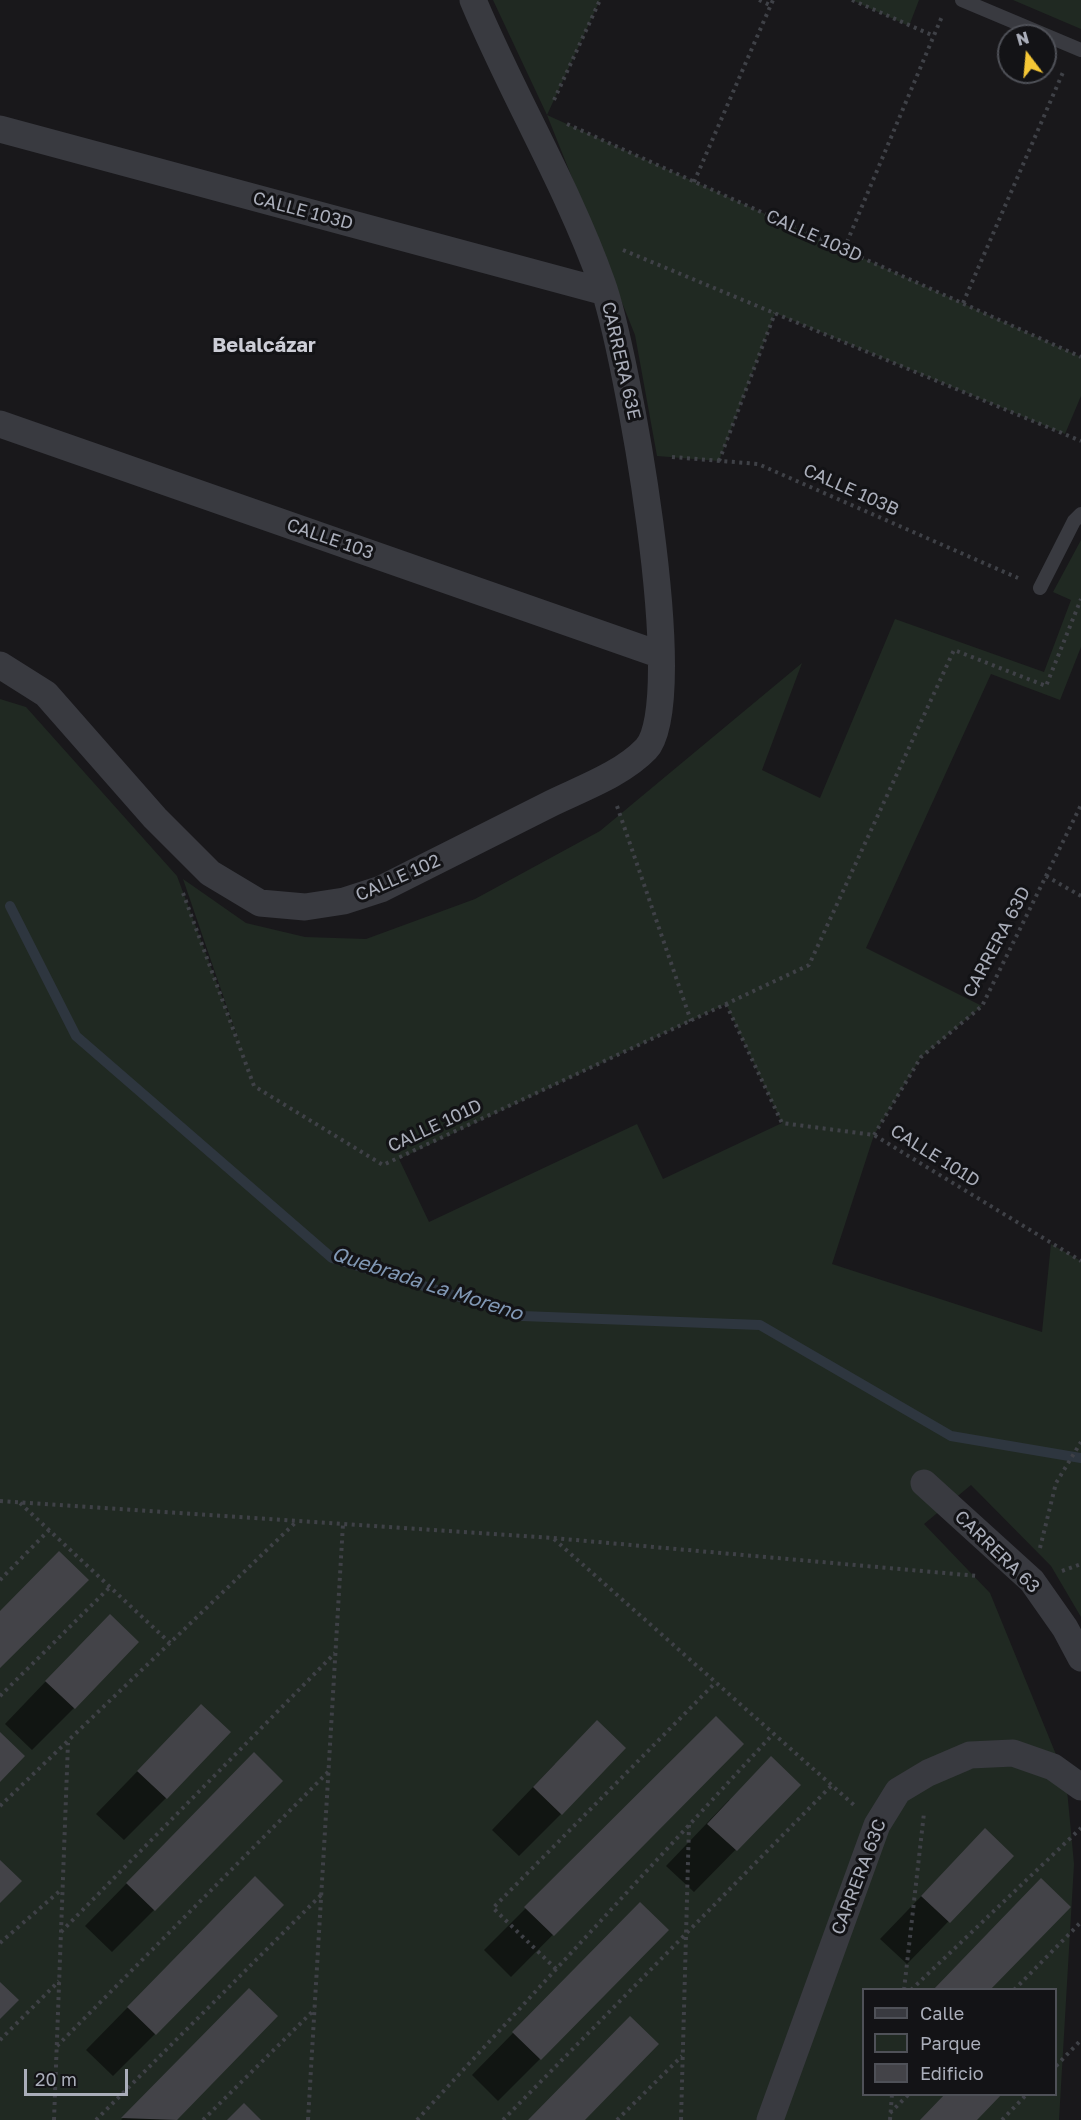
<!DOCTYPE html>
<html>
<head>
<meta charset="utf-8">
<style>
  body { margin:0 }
  #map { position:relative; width:1081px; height:2120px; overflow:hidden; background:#19181b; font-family:"Golos Text",sans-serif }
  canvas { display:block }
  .legend { position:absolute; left:862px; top:1988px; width:195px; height:108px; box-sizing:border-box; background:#131316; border:2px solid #4f5158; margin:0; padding:8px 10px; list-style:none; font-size:18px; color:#aaaeba }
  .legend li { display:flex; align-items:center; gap:12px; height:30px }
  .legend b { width:30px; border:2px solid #4f5158 }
  .north { position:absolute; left:997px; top:24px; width:60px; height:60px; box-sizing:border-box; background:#131316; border:2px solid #4f5158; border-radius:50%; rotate:344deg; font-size:16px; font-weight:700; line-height:24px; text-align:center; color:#aaaeba }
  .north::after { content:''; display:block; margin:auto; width:21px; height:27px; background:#f5c736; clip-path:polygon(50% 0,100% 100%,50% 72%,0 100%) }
  .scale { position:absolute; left:24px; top:2069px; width:104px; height:27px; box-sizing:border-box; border:3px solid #aaaeba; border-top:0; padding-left:8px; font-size:18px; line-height:21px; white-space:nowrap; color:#aaaeba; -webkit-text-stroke:4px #131316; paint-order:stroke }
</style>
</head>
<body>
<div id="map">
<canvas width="1081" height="2120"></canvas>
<ul class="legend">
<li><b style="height:8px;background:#393a40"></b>Calle</li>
<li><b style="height:16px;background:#202922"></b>Parque</li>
<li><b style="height:16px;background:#434348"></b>Edificio</li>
</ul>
<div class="north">N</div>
<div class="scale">20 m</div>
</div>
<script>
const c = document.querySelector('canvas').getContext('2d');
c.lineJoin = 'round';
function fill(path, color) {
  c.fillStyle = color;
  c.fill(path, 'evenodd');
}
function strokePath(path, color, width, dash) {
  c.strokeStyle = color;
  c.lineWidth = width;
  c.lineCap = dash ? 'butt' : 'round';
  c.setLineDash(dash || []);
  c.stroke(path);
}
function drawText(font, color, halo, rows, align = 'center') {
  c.font = font + ' "Golos Text",sans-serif';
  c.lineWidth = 6;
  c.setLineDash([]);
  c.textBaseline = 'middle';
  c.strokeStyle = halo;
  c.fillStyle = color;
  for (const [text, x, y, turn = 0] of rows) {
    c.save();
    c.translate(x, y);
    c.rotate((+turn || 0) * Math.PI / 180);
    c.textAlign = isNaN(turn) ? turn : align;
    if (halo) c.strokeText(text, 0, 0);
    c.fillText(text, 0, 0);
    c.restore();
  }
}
const green = new Path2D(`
  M493,0H600L547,115L1081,357V396L1065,434L775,313L719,461L657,456L635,335L547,115Z
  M852,0H919L909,26Z
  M1013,0H1081V29Z
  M1081,540V647L1060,700L991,674L866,948L982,1006L921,1057L874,1135L832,1264L1042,1332L1051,1244L1081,1261V1617L1051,1566L971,1485L924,1524L990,1593L1066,1779L1074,1864L1059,2120H0V699L26,707L177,876L241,1048L183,879L246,923L305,937L366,939L475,899L600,831L802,663L762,770L820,798L895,619L1044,672L1071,600L1053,592ZM726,1004L782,1123L663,1179L637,1124L429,1222L399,1159ZM864,1990H1056V2094H864Z`);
const shadow = new Path2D(`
  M68,1658L74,1708L32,1750L5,1724Z
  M716,1718L742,1744L511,1977L484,1950Z
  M160,1748L166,1798L124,1840L96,1814Z
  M555,1764L561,1814L519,1856L492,1830Z
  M799,1785L694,1892L666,1866L729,1800Z
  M212,1796L154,1910L112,1952L85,1926Z
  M985,1830L1012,1856L907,1964L880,1939Z
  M213,1920L155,2034L113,2076L86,2050Z
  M598,1946L540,2059L498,2101L472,2075Z
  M276,2016L175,2120H121L207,2032Z`);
const stream = new Path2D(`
  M10,906L76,1036L332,1258L522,1316L760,1325L951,1436L1081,1458`);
const building = new Path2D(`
  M59,1551L89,1580L0,1668V1611Z
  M110,1614L139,1642L75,1709L45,1681Z
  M201,1704L231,1732L167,1799L137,1771Z
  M716,1716L744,1744L554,1936L524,1907Z
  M597,1720L626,1748L562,1815L533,1787Z
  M0,1732L25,1756L0,1782Z
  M254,1752L283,1781L155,1911L126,1883Z
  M771,1756L801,1785L737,1851L707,1824Z
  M985,1828L1014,1856L950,1923L921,1896Z
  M0,1860L22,1881L0,1903Z
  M255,1876L284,1905L156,2035L127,2007Z
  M1041,1878L1071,1907L990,1990H933Z
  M640,1902L669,1930L541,2060L512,2032Z
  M0,1982L19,2000L0,2019Z
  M249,1988L278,2016L177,2120L121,2118Z
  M630,2016L659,2044L585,2120H528Z
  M945,2094H1002L977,2120H920Z
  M244,2103L261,2120H227Z`);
const path = new Path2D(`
  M759,0L770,5
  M852,0L934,36
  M554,100L600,0
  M567,124L1081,357
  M694,182L773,0
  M844,249L943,14
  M623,250L1081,441
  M963,303L1064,70
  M672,457L758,464L1018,578
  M719,461L775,313
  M617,806L691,1021
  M1046,876L1081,896
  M183,893L254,1086L383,1165L809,965L954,650L1046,686L1081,599
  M726,1004L782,1123L874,1135L1081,1261
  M874,1135L921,1057L982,1006L1081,805
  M0,1501L553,1538L978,1576
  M20,1503L170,1643
  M554,1539L854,1805
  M1040,1548L1056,1483L1081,1442
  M1062,1571L1081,1564
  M0,1580L49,1530
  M0,1696L110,1587
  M0,1806L296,1522
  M61,1932L335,1653
  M0,1943L62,1889
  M556,1969L493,1908L716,1682
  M904,1990L924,1813
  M911,1990L1081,1828
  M1014,1990L1081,1922
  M0,2040L59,1981
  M57,2046L329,1771
  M1056,2066L1081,2040
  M890,2113L909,2094
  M54,2120L68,1743
  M96,2120L321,1895
  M203,2120L315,2009
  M308,2120L343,1524
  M417,2120L773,1734
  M503,2120L832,1785
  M617,2120L682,2056
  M681,2120L689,1825
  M890,2120L892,2094
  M1002,2120L1027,2094`);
const lane = new Path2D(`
  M962,0L1081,50
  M1040,588L1074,521L1081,514`);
const street = new Path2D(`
  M0,129L605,292
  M0,424L661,655
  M0,665L46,694L155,818L210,873L260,903L305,907L344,901L381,889C438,860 495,832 552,803C583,788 622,774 646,749C691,702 626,349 602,283C567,185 513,96 473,0
  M924,1483L1032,1581L1065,1628L1081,1658
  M770,2120L877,1825L898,1791L928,1773L970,1755L1013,1753L1053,1767L1081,1787`);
const streetNames = [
  ["CALLE 103D",303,211,15],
  ["CALLE 103D",814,236,24],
  ["CARRERA 63E",621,361,77],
  ["CALLE 103B",851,490,24],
  ["CALLE 103",330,539,19],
  ["CALLE 102",398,878,-24],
  ["CARRERA 63D",997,942,-62],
  ["CALLE 101D",435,1126,-25],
  ["CALLE 101D",935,1156,32],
  ["CARRERA 63",997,1552,44],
  ["CARRERA 63C",859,1877,-69]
];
const neighbourhoodNames = [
  ["Belalcázar",264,346]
];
const waterNames = [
  ["Quebrada La Moreno",427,1284,18]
];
fill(green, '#202922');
fill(shadow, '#0007');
strokePath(stream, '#2e363f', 10);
fill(building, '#434348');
strokePath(path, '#3f4147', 4, [3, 4.5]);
strokePath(lane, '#393a40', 14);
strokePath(street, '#393a40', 27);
drawText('18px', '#aaaeba', '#131316', streetNames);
drawText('bold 20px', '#cccdd6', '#131316', neighbourhoodNames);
drawText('italic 20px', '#8198b5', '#131316', waterNames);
</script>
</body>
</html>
